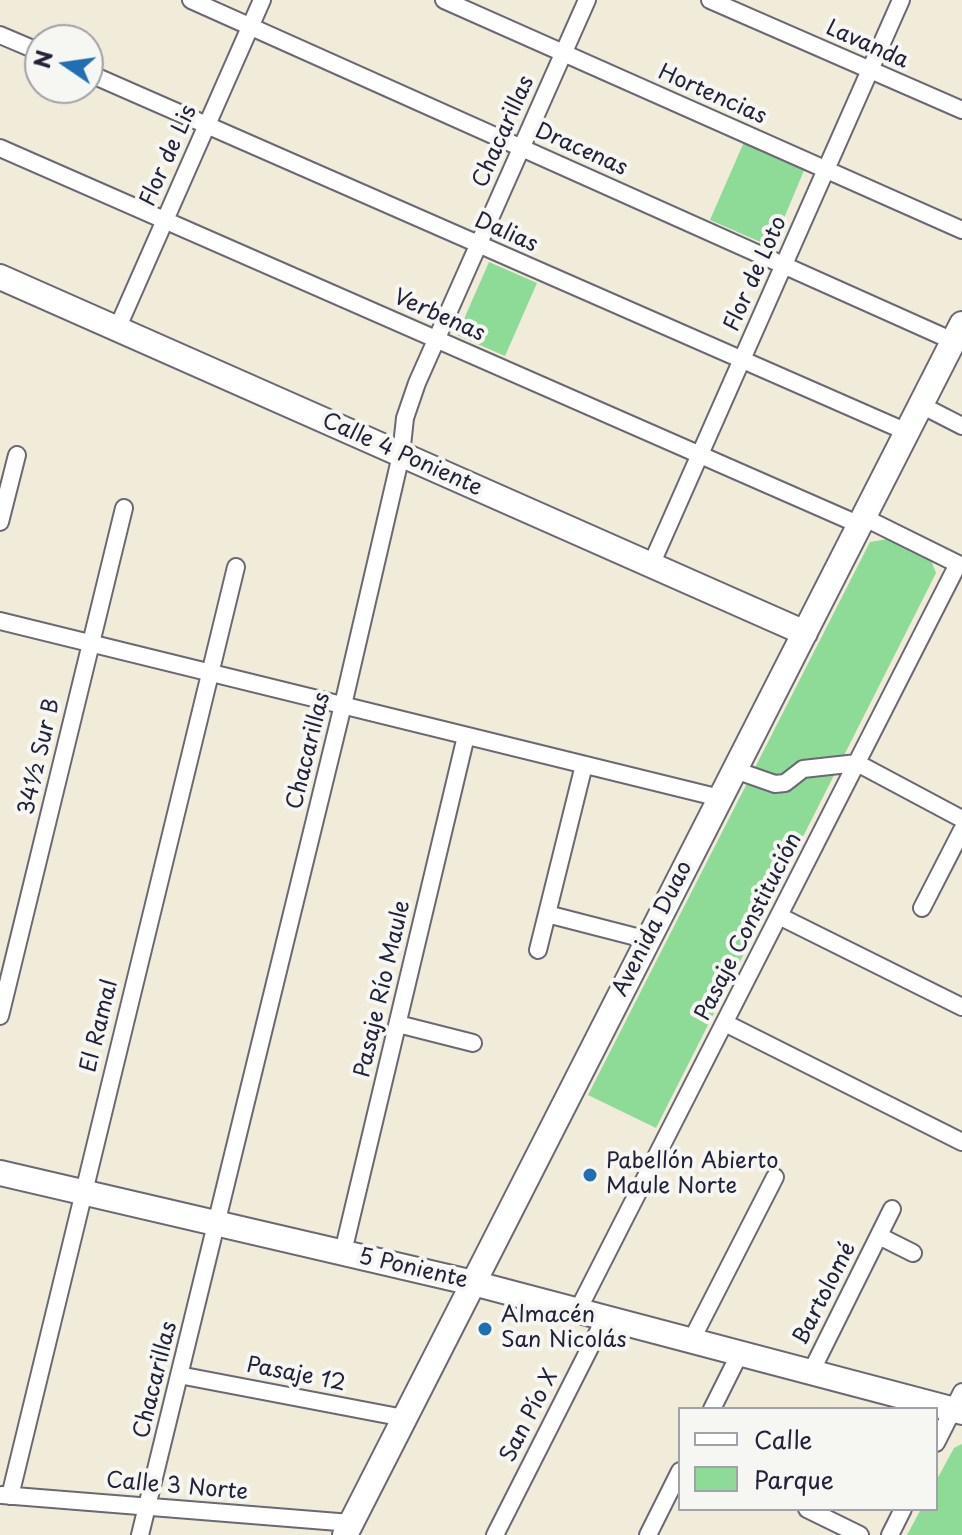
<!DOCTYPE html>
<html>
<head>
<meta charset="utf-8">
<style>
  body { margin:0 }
  #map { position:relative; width:962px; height:1535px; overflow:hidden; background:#f1ebda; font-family:"Playpen Sans",sans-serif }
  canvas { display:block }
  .legend { position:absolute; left:678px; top:1407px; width:260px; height:104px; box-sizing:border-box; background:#f6f6f2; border:2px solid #a1a1a9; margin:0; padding:10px 14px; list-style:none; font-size:24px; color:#22223b }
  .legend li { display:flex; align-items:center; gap:16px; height:40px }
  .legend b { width:40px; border:2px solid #a1a1a9 }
  .north { position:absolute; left:24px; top:24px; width:80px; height:80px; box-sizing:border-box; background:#f6f6f2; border:2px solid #a1a1a9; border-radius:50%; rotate:283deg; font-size:22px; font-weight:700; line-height:32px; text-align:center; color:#22223b }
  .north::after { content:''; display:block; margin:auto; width:28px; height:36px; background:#1f6fb2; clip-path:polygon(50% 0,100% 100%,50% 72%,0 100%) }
</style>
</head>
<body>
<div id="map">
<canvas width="962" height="1535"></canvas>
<ul class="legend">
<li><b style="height:10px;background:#fff"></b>Calle</li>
<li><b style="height:22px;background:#8eda97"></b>Parque</li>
</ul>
<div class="north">N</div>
</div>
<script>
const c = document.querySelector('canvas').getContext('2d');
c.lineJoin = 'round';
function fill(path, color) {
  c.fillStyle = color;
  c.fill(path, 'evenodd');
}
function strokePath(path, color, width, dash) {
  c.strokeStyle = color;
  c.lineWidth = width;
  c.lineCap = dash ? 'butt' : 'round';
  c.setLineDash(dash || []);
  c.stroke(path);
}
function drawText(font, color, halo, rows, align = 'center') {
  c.font = font + ' "Playpen Sans",sans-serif';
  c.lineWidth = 8;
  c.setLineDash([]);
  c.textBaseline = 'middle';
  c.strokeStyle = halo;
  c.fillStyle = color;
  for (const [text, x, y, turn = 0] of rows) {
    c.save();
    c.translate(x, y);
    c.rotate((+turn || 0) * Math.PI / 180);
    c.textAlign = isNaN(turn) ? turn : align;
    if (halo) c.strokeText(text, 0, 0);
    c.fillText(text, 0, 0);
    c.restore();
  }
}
const green = new Path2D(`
  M744,142L805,168L772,247L710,220Z
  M489,262L537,283L505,356L457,335Z
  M888,539L931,560L936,573L656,1128L588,1095L870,542Z
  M962,1444V1535H907L921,1509H936V1481L954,1448Z`);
const street = new Path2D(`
  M191,0L953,341
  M444,0L962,230
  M710,0L962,110
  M0,35L40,52
  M88,73L907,432
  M0,148L860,525
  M117,329L262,0
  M921,405L962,426
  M863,517L962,566
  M0,522L17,455
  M651,565L901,0
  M0,621L720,798
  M735,770L775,784L785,783L803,769L857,763L962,819
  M922,908L962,830
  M547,914L648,940
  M779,916L962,1007
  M538,950L584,765
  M0,1016L124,508
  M725,1023L962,1142
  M398,1024L473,1043
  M879,1236L913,1253
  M343,1252L466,736
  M578,1310L958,564
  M691,1341L775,1177
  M811,1372L892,1209
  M179,1375L404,1418
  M712,1409L740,1353
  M936,1443L962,1392
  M2,1495L351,1523
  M10,1496L236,567
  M807,1509L860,1535
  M140,1535L343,705L401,455L405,418L417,383L587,0
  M495,1535L605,1318
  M648,1535L680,1471
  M890,1535L903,1509`);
const secondary = new Path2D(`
  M0,277L805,633
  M0,1173L473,1283L962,1412
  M345,1535L962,324`);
const markers = [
  [590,1175,8,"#1f6fb2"],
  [485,1329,8,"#1f6fb2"]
];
const streetNames = [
  ["Lavanda",867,45,24],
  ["Hortencias",712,95,24],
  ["Chacarillas",504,132,-66],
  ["Dracenas",581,150,24],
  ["Flor de Lis",169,156,-66],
  ["Dalias",506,233,24],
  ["Flor de Loto",756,274,-66],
  ["Verbenas",439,316,24],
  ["Calle 4 Poniente",402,455,24],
  ["Chacarillas",309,751,-76],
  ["34½ Sur B",40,757,-77],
  ["Pasaje Constitución",749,927,-63],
  ["Avenida Duao",653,929,-63],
  ["Pasaje Río Maule",383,989,-77],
  ["El Ramal",100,1026,-76],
  ["5 Poniente",413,1269,13],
  ["Bartolomé",825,1294,-63],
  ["Pasaje 12",296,1375,11],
  ["Chacarillas",156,1380,-76],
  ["San Pío X",530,1416,-63],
  ["Calle 3 Norte",177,1487,5]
];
const poiNames = [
  ["Pabellón Abierto",606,1162],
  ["Maule Norte",606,1187],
  ["Almacén",501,1316],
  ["San Nicolás",501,1341]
];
fill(green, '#8eda97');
strokePath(street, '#6a6873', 20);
strokePath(secondary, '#6a6873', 28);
strokePath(street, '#fff', 16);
strokePath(secondary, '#fff', 24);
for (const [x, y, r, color] of markers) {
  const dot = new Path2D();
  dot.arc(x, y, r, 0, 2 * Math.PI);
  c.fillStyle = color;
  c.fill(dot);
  strokePath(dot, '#f6f6f2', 3);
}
drawText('22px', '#22223b', '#f6f6f2', streetNames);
drawText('22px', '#22223b', '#f6f6f2', poiNames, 'left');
</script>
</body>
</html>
